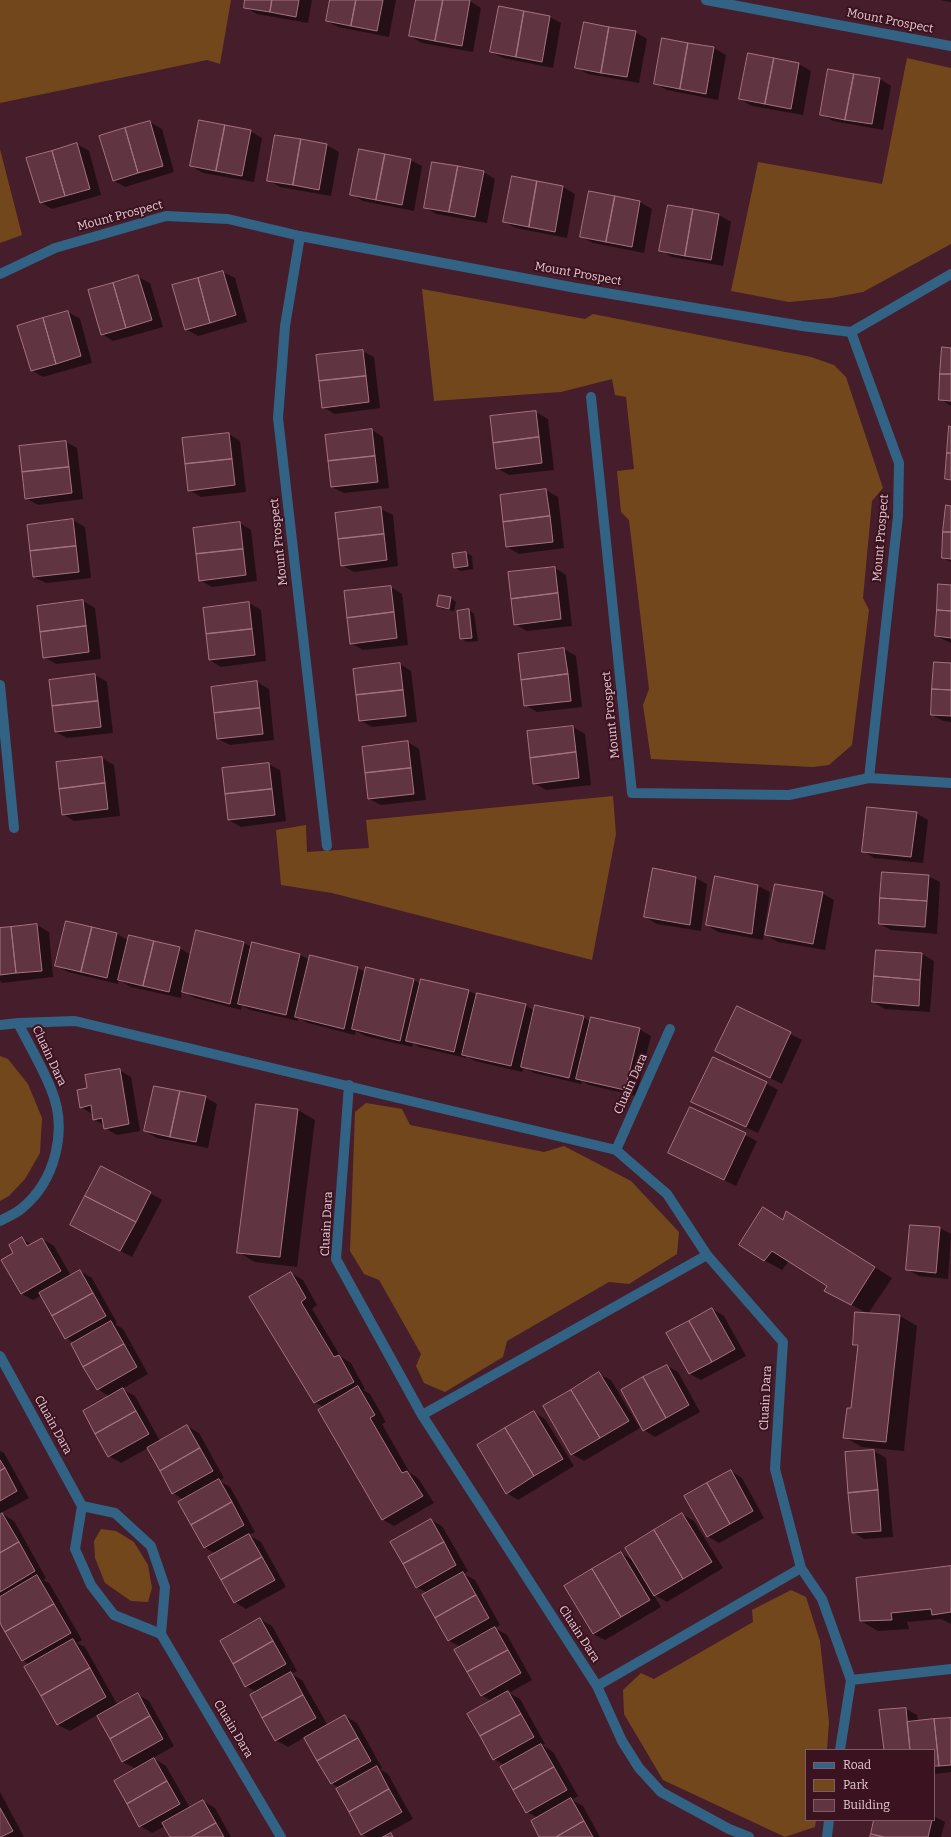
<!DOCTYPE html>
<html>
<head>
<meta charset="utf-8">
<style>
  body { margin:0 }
  #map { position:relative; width:951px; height:1837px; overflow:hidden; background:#461d2a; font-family:Bitter,serif }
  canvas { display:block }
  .legend { position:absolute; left:805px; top:1749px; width:130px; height:72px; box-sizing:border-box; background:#3b1220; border:1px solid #7f5b66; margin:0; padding:5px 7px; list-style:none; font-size:12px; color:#e5c9cf }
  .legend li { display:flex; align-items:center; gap:8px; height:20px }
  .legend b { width:20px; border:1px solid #7f5b66 }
</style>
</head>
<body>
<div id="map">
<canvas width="951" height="1837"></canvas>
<ul class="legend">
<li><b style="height:5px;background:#326284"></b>Road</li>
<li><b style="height:11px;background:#73471c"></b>Park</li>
<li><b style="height:11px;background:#613441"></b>Building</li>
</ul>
</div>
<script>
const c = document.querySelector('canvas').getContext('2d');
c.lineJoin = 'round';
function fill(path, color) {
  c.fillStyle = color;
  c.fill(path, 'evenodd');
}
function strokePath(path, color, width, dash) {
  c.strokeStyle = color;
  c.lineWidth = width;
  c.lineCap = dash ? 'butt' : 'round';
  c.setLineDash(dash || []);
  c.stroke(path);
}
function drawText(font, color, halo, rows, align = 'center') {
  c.font = font + ' Bitter,serif';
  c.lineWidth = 4;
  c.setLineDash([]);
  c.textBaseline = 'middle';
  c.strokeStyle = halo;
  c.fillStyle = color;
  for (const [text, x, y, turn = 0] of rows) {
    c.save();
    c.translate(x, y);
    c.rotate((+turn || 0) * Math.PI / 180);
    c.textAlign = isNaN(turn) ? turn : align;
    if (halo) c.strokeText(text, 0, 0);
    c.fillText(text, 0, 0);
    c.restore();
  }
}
const green = new Path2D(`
  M0,0H231L220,64L207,60L0,103Z
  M907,58L951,68V244L863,292L831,298L789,302L731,291L758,162L882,184Z
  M0,149L22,235L0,243Z
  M422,289L585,319L593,314L811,357L834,365L846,377L883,488L872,501L863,598L869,610L852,745L829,765L813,767L651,759L643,705L649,689L629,520L621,512L617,471L634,469L626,397L615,395L612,379L561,392L434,401Z
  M613,796L616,834L592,960L332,893L281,885L276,830L306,825L307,852L369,848L366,820Z
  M0,1056L8,1059L28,1084L42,1118L40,1153L25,1179L9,1196L0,1201Z
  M366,1103L402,1109L410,1125L544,1152L564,1146L631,1181L679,1232L677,1254L629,1284L609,1282L507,1341L503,1357L445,1392L424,1383L416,1366L421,1354L379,1280L364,1274L350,1251L355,1112Z
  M101,1529L116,1531L134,1542L148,1565L152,1588L148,1602L131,1601L105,1583L95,1558L94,1541Z
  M791,1590L806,1597L820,1641L829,1722L827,1750H806V1820H816L815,1827L785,1837L663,1780L624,1714L623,1690L641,1673L654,1679L753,1622L752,1610Z`);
const shadow = new Path2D(`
  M246,0H312L308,23L257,14L245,7Z
  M331,0H396L389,37L338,27L327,21Z
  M417,0H463L470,1L481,8L473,52L422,43L410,36Z
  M940,0H951V2Z
  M550,17L561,23L553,68L503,58L491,52Z
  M635,32L647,39L639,83L588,74L576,67Z
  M663,39L714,48L726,55L718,100L667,90L655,83Z
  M748,55L799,64L811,71L803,115L752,106L740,99Z
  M829,70L880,79L891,86L883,130L833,121L821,114Z
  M150,122L162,129L174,172L125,187L113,180Z
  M250,131L262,138L254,182L203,173L191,166Z
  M276,136L327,145L339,152L331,196L280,187L268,180Z
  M77,144L89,151L101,195L52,209L40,202Z
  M410,160L422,166L414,211L363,201L351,194Z
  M483,172L495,179L487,223L436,214L425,207Z
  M512,177L563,187L575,194L567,238L516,228L504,222Z
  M589,192L640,202L652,209L644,253L593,243L581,237Z
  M669,206L719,215L731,222L723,266L672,257L660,250Z
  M223,272L235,278L247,322L198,336L186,329Z
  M138,277L150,283L163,327L113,341L102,334Z
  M68,312L80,319L92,363L43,377L31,370Z
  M951,349V406L940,399Z
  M362,351L374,357L380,408L335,414L323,407Z
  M536,412L548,419L554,470L509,475L497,468L491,417Z
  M372,430L383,437L389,488L344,493L332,487Z
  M229,434L240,441L246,492L201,497L189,490Z
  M66,442L77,448L83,499L38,505L26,498Z
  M546,490L558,497L564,548L519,554L507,547Z
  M951,507V562L943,558Z
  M381,509L393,515L398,566L354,572L342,565Z
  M73,520L85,527L91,578L46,583L34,577Z
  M240,523L251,530L257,581L212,587L200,580Z
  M466,553L472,556L473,569L460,571L455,567Z
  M555,568L566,575L572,626L527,631L515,624Z
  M951,586V643L936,636Z
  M391,587L402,594L408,645L363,650L351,643Z
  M440,596L451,598L456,602L454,611L443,609L438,606Z
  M83,601L95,608L101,659L56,664L44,657L38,606Z
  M249,603L261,610L266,661L221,667L210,660Z
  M469,610L474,614L478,641L467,642L461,639Z
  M564,649L576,656L582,707L537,712L525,705L520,655Z
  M400,664L411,671L417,722L372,727L360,720Z
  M951,664V722L943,721L932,715Z
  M95,675L107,682L113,733L67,738L56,732Z
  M257,682L269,689L274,740L230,745L218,739Z
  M573,727L585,734L591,785L546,790L534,783Z
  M408,742L419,749L426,800L381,805L369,799Z
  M102,758L114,765L120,816L74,821L63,814Z
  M268,764L280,770L286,821L241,827L229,820Z
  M916,813L928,820L923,863L874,858L863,851Z
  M928,876L940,882L937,934L891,930L880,924Z
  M696,878L707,884L701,931L657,924L645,917Z
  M758,886L770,892L763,940L718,932L707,925Z
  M822,893L834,900L825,950L778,942L766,935Z
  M66,922L117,934L128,940L179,948L191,955L244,943L252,947L300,955L310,960L358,968L366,973L367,968L414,980L421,984L469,991L478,996L525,1005L535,1011L583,1017L591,1022L639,1029L651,1036L636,1096L589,1085L582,1081L581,1084L534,1073L524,1067L522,1072L475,1061L466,1056V1058L419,1047L413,1043L412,1047L365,1036L356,1031L355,1035L308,1023L298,1018V1021L250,1010L242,1006L241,1010L195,998L182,991L181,998L131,987L119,980L118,984L68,972L57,966Z
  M37,925L49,932L53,977L2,983L0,981V929Z
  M877,951L922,954L934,961L930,1012L885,1009L873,1002Z
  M737,1007L802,1040L782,1084L716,1051Z
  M119,1070L131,1077L140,1131L117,1135L105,1128V1126L94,1119L92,1114L81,1107L88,1089Z
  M766,1083L778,1090L758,1133L704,1108Z
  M205,1097L217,1104L208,1148L157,1138L145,1131Z
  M690,1108L757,1141L736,1186L669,1153Z
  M298,1110L315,1120L297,1267L255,1262L238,1252Z
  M150,1193L162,1200L132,1257L71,1225Z
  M764,1208L784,1220L787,1212L892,1278L868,1314L900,1316L917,1326L904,1451L862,1447L844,1437L852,1409L858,1347L854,1344L868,1314L843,1300L828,1286L789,1261L782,1270L764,1260Z
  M940,1228L951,1234L948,1279L919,1276L907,1269Z
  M22,1239L33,1245L42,1239L54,1246L71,1276L80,1271L92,1278L117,1323L115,1324L123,1329L148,1374L122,1389L135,1396L160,1441L187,1426L199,1433L224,1478L219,1481L230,1487L255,1532L249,1535L261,1542L286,1587L246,1609L235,1602L216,1554L204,1547L184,1500L173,1493L148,1448L121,1463L109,1456L110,1397L98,1389L74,1343L66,1338L42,1295L33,1300L22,1294L14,1253Z
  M291,1273L303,1280L317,1305L312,1309L341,1357L351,1363L365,1389L363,1390L370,1394L386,1422L382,1424L410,1473L418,1478L434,1503L394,1526L382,1519L324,1407L314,1402Z
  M712,1309L724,1316L746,1356L701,1380L690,1374Z
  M667,1366L678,1372L700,1412L655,1437L644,1430Z
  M599,1374L611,1380L640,1428L584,1461L572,1454Z
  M534,1412L545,1419L574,1466L518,1500L507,1493Z
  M0,1451L4,1453L29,1498L1,1513L14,1521L46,1578L43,1580L49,1583L82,1640L77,1643L85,1647L117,1704L107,1710L108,1711L138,1695L149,1701L174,1746L153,1758L166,1766L190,1808L203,1801L215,1808L231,1837H171L165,1826L152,1833L140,1826L136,1769L123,1762L97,1715L70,1731L58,1725L25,1668L30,1665L23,1660L0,1621Z
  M874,1451L886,1458L893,1537L864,1539L853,1532L846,1453Z
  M731,1471L742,1478L764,1518L719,1543L707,1536Z
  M682,1514L694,1521L723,1568L667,1602L653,1594L661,1607L605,1640L593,1634L621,1553L634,1561Z
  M431,1520L442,1526L468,1571L464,1574L475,1580L500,1625L495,1628L507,1635L532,1680L509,1693L520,1699L545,1744L542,1745L553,1752L578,1796L572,1800L583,1806L600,1837H540L538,1818L527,1812L504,1765L494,1759L492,1701L481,1695L461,1647L449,1641L428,1593L416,1587Z
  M951,1567V1624L941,1619L907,1622L909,1629L878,1631L861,1621Z
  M260,1619L272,1626L297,1671L292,1674L302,1680L328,1726L345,1716L357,1723L382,1768L380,1769L388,1774L413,1819L381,1837H367L362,1834L339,1788L331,1783L305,1737L288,1747L276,1740L251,1695L256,1692L246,1686Z
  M906,1709L917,1715L918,1722L951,1719V1772L934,1774V1750H885Z
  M0,1792L24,1837H0Z
  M934,1816L945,1822L941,1837H871L875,1820H934Z`);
const building = new Path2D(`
  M245,0H272L270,12L244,8Z
  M272,0H299L296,17L270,12Z
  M330,0H356L351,26L326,21Z
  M356,0H383L377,31L351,26Z
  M416,0H443L435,41L409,36Z
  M443,0H470L462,46L435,41Z
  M499,6L524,11L516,57L490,52Z
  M524,11L550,16L542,62L516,57Z
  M584,22L609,27L601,73L575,68Z
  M609,27L636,31L627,77L601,73Z
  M662,38L688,43L680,89L654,84Z
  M688,43L714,47L706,94L680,89Z
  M748,53L774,58L765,104L739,99Z
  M774,58L799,63L791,109L765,104Z
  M828,69L854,74L845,120L820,115Z
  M854,74L880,78L872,124L845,120Z
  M199,120L225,125L216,171L190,166Z
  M150,121L163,166L138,173L125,128Z
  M225,125L251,130L242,176L216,171Z
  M125,128L138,173L113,181L99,136Z
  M275,135L301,139L293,185L267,181Z
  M301,139L327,144L319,190L293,185Z
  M77,143L90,189L65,196L52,151Z
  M359,149L385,154L376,200L350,195Z
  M52,151L65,196L40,203L26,158Z
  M385,154L411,159L402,205L376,200Z
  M432,162L458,166L449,212L424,208Z
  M458,166L484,171L475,217L449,212Z
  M512,176L537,181L529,227L503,222Z
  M537,181L563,186L555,232L529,227Z
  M589,191L615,196L606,242L580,237Z
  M615,196L640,201L632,247L606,242Z
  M668,205L693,209L685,256L659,251Z
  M693,209L719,214L711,260L685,256Z
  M223,271L236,315L210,323L198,278Z
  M138,275L152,320L126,328L113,283Z
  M198,278L210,323L185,330L172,285Z
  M113,283L126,328L101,335L88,290Z
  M68,311L81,356L56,364L43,318Z
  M43,318L56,364L31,371L17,326Z
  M942,347L951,348V374H940Z
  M363,350L366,376L319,381L316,355Z
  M940,374H951V401L939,400Z
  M366,376L369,402L322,408L319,381Z
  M536,411L539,437L493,443L490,416Z
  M949,426L951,427V453H947Z
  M372,429L375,456L328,461L325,435Z
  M229,433L232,459L185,464L182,438Z
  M539,437L542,463L496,469L493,443Z
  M66,441L69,467L22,472L19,446Z
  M947,453H951V480L945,479Z
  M375,456L378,482L331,487L328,461Z
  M232,459L235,485L188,491L185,464Z
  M69,467L72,493L25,499L22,472Z
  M546,489L550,516L503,522L500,495Z
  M946,505L951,506V532H943Z
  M381,507L384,534L338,539L335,513Z
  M550,516L553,542L506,547L503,522Z
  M73,519L76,546L30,551L27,525Z
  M240,522L243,549L196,554L193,528Z
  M943,532H951V559L942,558Z
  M384,534L387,560L341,566L338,539Z
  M76,546L79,572L33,577L30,551Z
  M243,549L246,575L199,581L196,554Z
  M466,552L468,566L454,568L452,554Z
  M555,567L558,593L511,599L508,572Z
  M938,584L951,585V611L937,610Z
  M391,586L394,612L347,618L344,591Z
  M558,593L561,619L514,625L511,599Z
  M439,595L451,597L449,609L437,606Z
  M83,600L86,626L40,632L37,606Z
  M249,602L252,629L206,634L203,608Z
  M469,609L472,638L460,639L457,611Z
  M937,610L951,611V638L935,636Z
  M394,612L397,638L350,644L347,618Z
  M86,626L89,652L43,658L40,632Z
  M252,629L255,655L209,660L206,634Z
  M564,648L568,674L521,680L518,654Z
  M934,662L951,663V690L932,689Z
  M400,663L403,690L356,695L353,669Z
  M95,674L98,701L52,706L49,680Z
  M568,674L571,701L524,706L521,680Z
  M257,681L260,708L214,713L211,687Z
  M932,689L951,690V716L931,715Z
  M403,690L406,716L359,721L356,695Z
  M98,701L101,727L55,732L52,706Z
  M260,708L263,734L217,739L214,713Z
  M573,726L576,752L530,758L527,731Z
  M408,741L411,768L365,773L362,747Z
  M576,752L579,778L533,784L530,758Z
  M102,757L105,783L59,789L56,762Z
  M269,763L272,789L225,794L222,768Z
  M411,768L414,794L368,799L365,773Z
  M105,783L108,809L62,815L59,789Z
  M272,789L275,815L228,820L225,794Z
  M867,807L917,812L911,857L862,852Z
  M653,868L696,877L690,925L644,917Z
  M882,872L929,875L927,901L880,898Z
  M715,876L758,885L752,934L706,925Z
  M775,884L823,892L813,944L765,935Z
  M880,898L927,901L925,927L879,924Z
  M66,921L92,927L81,972L55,966Z
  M37,924L42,971L16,973L11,927Z
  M11,927L16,973L0,975V928Z
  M92,927L117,933L107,978L81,972Z
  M196,930L244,942L230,1004L182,992Z
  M129,935L154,941L143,986L118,980Z
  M154,941L180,947L169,992L143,986Z
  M252,942L300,954L286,1015L238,1004Z
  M876,950L922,953L920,980L874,976Z
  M310,955L358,967L344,1029L295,1017Z
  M366,967L414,979L400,1041L352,1029Z
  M874,976L920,980L919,1006L872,1002Z
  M421,979L469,990L454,1052L406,1041Z
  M477,993L526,1004L511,1066L462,1055Z
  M535,1005L584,1016L569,1078L521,1067Z
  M737,1006L791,1032L770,1078L715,1051Z
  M591,1017L640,1028L625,1090L576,1079Z
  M713,1057L767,1082L746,1127L691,1102Z
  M120,1069L129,1124L104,1129L102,1118L93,1120L91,1105L80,1108L77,1090L87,1088L85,1075Z
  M154,1086L180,1091L170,1137L144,1131Z
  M180,1091L206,1096L196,1142L170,1137Z
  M256,1104L298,1109L280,1257L237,1253Z
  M690,1107L746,1133L724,1180L668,1153Z
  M101,1166L151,1192L136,1222L85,1196Z
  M85,1196L136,1222L120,1251L70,1225Z
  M763,1207L783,1220L786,1211L875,1267L851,1305L824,1291L827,1286L772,1251L764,1261L739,1245Z
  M910,1225L940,1227L936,1273L906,1270Z
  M22,1237L27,1246L42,1238L61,1271L21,1294L1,1260L13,1253L9,1245Z
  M80,1270L93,1293L52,1316L39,1293Z
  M291,1272L306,1298L301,1302L334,1357L339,1355L354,1382L314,1403L249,1297Z
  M93,1293L106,1316L65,1339L52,1316Z
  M712,1308L735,1349L712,1362L689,1321Z
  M855,1312L900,1315L886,1442L843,1438L847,1408H851L858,1345H853Z
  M111,1321L124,1344L83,1367L71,1344Z
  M689,1321L712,1362L689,1374L666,1333Z
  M124,1344L137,1367L97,1390L83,1367Z
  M667,1365L689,1405L666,1418L643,1377Z
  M599,1372L629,1421L600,1438L571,1390Z
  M643,1377L666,1418L643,1431L621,1390Z
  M358,1386L375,1415L370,1418L402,1473L407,1471L423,1496L382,1520L318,1410Z
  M123,1388L136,1411L95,1434L83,1411Z
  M571,1390L600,1438L571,1455L543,1406Z
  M136,1411L149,1434L108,1457L95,1434Z
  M534,1411L563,1459L534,1476L505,1428Z
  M187,1425L200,1448L160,1471L147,1448Z
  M505,1428L534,1476L506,1494L477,1445Z
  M200,1448L213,1471L172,1494L160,1471Z
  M874,1450L878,1490L848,1493L845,1452Z
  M0,1460L5,1468L0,1471Z
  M5,1468L17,1491L0,1501V1471Z
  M731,1470L753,1511L730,1524L707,1483Z
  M219,1479L232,1502L191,1525L178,1502Z
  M707,1483L730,1524L707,1537L684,1496Z
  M878,1490L881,1531L852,1533L848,1493Z
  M232,1502L244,1525L204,1548L191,1525Z
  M2,1513L19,1542L0,1553V1515Z
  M682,1513L712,1562L683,1579L654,1530Z
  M431,1519L444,1542L403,1564L390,1542Z
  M654,1530L683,1579L654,1596L625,1548Z
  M249,1534L262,1557L221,1580L208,1557Z
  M19,1542L35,1571L0,1592V1553Z
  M444,1542L456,1565L416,1588L403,1564Z
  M621,1552L650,1600L621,1617L592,1569Z
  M262,1557L275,1580L234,1603L221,1580Z
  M951,1566V1612L932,1615L931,1609L891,1613L892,1620L860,1621L856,1578Z
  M592,1569L621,1617L593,1634L564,1586Z
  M463,1572L476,1595L435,1618L422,1595Z
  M37,1575L54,1604L5,1632L0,1623V1597Z
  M476,1595L489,1618L448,1641L435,1618Z
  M54,1604L71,1633L22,1661L5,1632Z
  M260,1618L273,1641L233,1664L220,1641Z
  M495,1627L508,1650L467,1672L454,1650Z
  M73,1639L90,1668L41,1696L24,1667Z
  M273,1641L286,1664L245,1687L233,1664Z
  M508,1650L521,1673L481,1696L467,1672Z
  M90,1668L106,1697L57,1725L41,1696Z
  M291,1672L303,1695L262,1718L250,1695Z
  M508,1691L521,1714L480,1736L467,1714Z
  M138,1693L150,1716L110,1739L97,1716Z
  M303,1695L316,1718L275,1741L262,1718Z
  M906,1708L910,1750H884L879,1710Z
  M521,1714L534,1737L493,1760L480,1736Z
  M345,1715L358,1738L317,1761L304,1738Z
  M150,1716L163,1739L122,1762L110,1739Z
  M951,1718V1765L939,1766L934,1719Z
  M934,1719L939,1766H934V1750H910L907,1722Z
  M358,1738L371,1761L331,1784L317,1761Z
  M541,1744L554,1767L513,1790L500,1767Z
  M154,1758L167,1781L127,1804L114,1781Z
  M377,1766L389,1789L349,1812L336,1789Z
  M554,1767L567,1790L526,1813L513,1790Z
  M167,1781L180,1804L139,1827L127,1804Z
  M389,1789L402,1812L361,1835L349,1812Z
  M571,1798L584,1821L556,1837H539L531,1821Z
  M203,1800L216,1823L191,1837H170L162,1823Z
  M0,1808L13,1831L1,1837H0Z
  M874,1820H932L928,1837H884L871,1834Z
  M584,1821L593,1837H556Z
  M216,1823L224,1837H191Z
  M391,1833L393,1837H383Z
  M871,1834L884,1837H870Z`);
const minor = new Path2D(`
  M706,0L951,46
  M300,236L285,326L278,418L327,846
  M0,274L55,248L166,216L228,219L300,236L576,288L802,326L851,332L951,274
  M591,397L632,793L789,795L869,778L898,516L899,463L851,332
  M0,685L14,828
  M869,778L951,783
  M18,1023L75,1021L616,1150L667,1194L707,1255L783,1342L775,1469L801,1568L822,1599L851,1680L951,1669
  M0,1025L18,1023C29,1045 42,1066 51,1089C68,1129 56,1181 21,1209C15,1214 7,1217 0,1221
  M349,1085L336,1259L422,1415L597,1686L622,1741L639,1768L661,1792L729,1829L749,1837
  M616,1150L670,1029
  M0,1356L82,1506L75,1549L91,1585L114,1615L161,1634L165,1587L151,1546L115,1513L82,1506
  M422,1415L707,1255
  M161,1634L281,1837
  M597,1686L801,1568
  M840,1750L851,1680
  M827,1837L829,1820`);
const streetNames = [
  ["Mount Prospect",890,21,11],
  ["Mount Prospect",120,216,-15],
  ["Mount Prospect",578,274,10],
  ["Mount Prospect",881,538,-85],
  ["Mount Prospect",279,542,-96],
  ["Mount Prospect",611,715,-96],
  ["Cluain Dara",49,1056,65],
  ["Cluain Dara",631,1084,-66],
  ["Cluain Dara",327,1224,-87],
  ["Cluain Dara",766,1398,-87],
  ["Cluain Dara",53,1425,61],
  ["Cluain Dara",579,1634,57],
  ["Cluain Dara",233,1729,59]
];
fill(green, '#73471c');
fill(shadow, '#0007');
fill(building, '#613441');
strokePath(building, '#a57380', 1);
strokePath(minor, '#326284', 10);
drawText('12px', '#e5c9cf', '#3b1220', streetNames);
</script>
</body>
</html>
